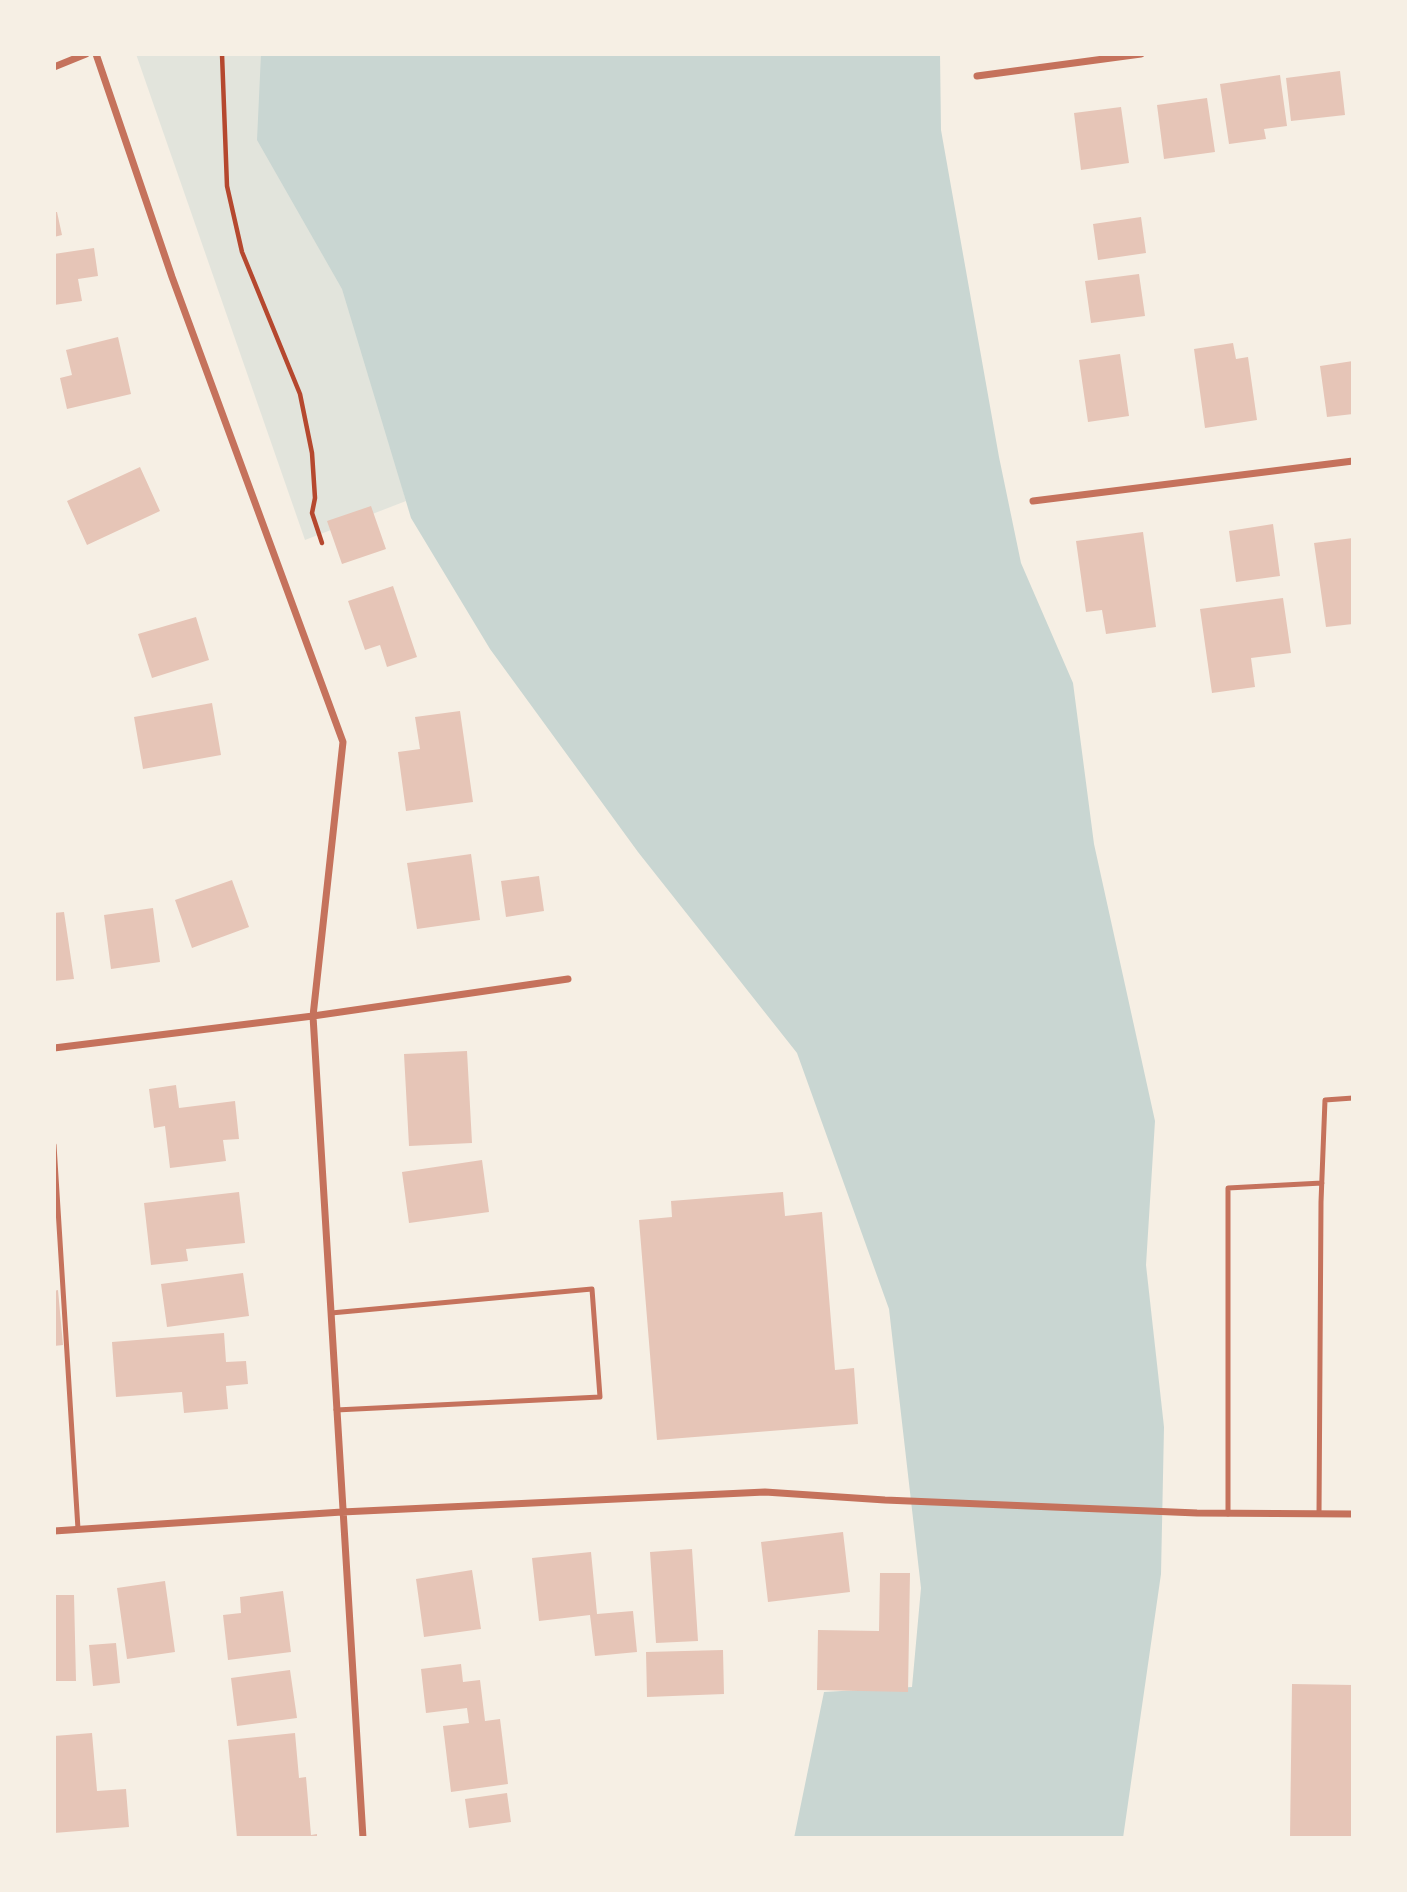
<!DOCTYPE html>
<html>
<head>
<meta charset="utf-8">
<style>
  body { margin:0 }
  #map { position:relative; width:1407px; height:1892px; overflow:hidden; background:#f6efe4; font-family:"Noto Sans",sans-serif }
  canvas { display:block }
  .frame { position:absolute; inset:0; border:56px solid #f6efe4; pointer-events:none }
</style>
</head>
<body>
<div id="map">
<canvas width="1407" height="1892"></canvas>
<div class="frame"></div>
</div>
<script>
const c = document.querySelector('canvas').getContext('2d');
c.lineJoin = 'round';
function fill(path, color) {
  c.fillStyle = color;
  c.fill(path, 'evenodd');
}
function strokePath(path, color, width, dash) {
  c.strokeStyle = color;
  c.lineWidth = width;
  c.lineCap = dash ? 'butt' : 'round';
  c.setLineDash(dash || []);
  c.stroke(path);
}
const green = new Path2D(`
  M136,54H268L349,286L406,501L305,540Z`);
const water = new Path2D(`
  M261,54H940L941,130L999,457L1021,563L1073,683L1094,844L1155,1121L1146,1265L1164,1427L1161,1574L1123,1838H794L824,1692L912,1687L921,1588L889,1309L797,1053L638,852L490,649L411,518L342,289L257,140Z`);
const building = new Path2D(`
  M1340,71L1345,115L1291,121L1286,78Z
  M1280,75L1287,126L1264,129L1266,139L1229,144L1220,84Z
  M1207,98L1215,152L1164,159L1157,105Z
  M1121,107L1129,163L1081,170L1074,113Z
  M54,212H57L62,235L54,237Z
  M1141,217L1146,253L1098,260L1093,224Z
  M94,248L98,276L78,279L82,301L54,305V254Z
  M1139,274L1145,316L1091,323L1085,281Z
  M118,337L131,394L67,409L60,378L72,375L66,350Z
  M1233,343L1236,359L1248,357L1257,420L1205,428L1194,349Z
  M1120,354L1129,416L1088,422L1079,360Z
  M1353,361V414L1327,417L1320,366Z
  M140,467L160,511L87,545L67,501Z
  M371,506L386,549L342,564L327,521Z
  M1273,524L1280,576L1236,582L1229,531Z
  M1143,532L1156,627L1106,634L1102,610L1086,612L1076,541Z
  M1353,538V624L1326,627L1314,543Z
  M393,586L417,657L387,667L380,645L365,650L348,601Z
  M1283,598L1291,653L1251,658L1255,687L1212,693L1200,609Z
  M196,617L209,660L152,678L138,634Z
  M212,703L221,755L143,769L134,717Z
  M460,711L473,802L406,811L398,752L420,749L415,717Z
  M471,854L480,920L417,929L407,863Z
  M539,876L544,911L506,917L501,881Z
  M232,880L249,927L192,948L175,900Z
  M153,908L160,962L111,969L104,915Z
  M64,912L74,979L54,981V913Z
  M467,1051L472,1143L409,1146L404,1054Z
  M176,1085L179,1108L235,1101L239,1139L223,1140L226,1161L170,1168L165,1126L154,1128L149,1089Z
  M482,1160L489,1212L409,1223L402,1172Z
  M239,1192L245,1243L186,1249L188,1261L151,1265L144,1203Z
  M783,1192L785,1216L822,1212L835,1370L854,1368L858,1424L657,1440L639,1220L672,1217L671,1201Z
  M243,1273L249,1316L167,1327L161,1284Z
  M58,1290L63,1345L54,1346V1291Z
  M224,1333L226,1362L246,1361L248,1384L226,1386L228,1409L184,1413L182,1392L116,1397L112,1342Z
  M843,1532L850,1592L768,1602L761,1542Z
  M692,1549L698,1641L656,1643L650,1552Z
  M591,1552L597,1614L633,1611L637,1652L595,1656L590,1615L539,1621L532,1558Z
  M472,1570L481,1629L424,1637L416,1579Z
  M880,1573H910L908,1692L817,1690L818,1630L879,1631Z
  M165,1581L175,1652L127,1659L117,1588Z
  M283,1591L291,1652L228,1660L223,1615L241,1613L240,1597Z
  M54,1595H74L76,1681H54Z
  M116,1643L120,1683L93,1686L89,1645Z
  M723,1650L724,1694L647,1697L646,1652Z
  M461,1664L463,1682L480,1680L485,1721L500,1719L508,1784L451,1792L443,1726L469,1723L467,1708L426,1713L421,1669Z
  M290,1670L297,1718L237,1726L231,1678Z
  M1292,1684L1353,1685V1838H1290Z
  M92,1733L97,1791L126,1789L129,1827L54,1833V1736Z
  M295,1733L299,1778L306,1777L311,1835L317,1834V1838H237L228,1740Z
  M507,1793L511,1822L469,1828L465,1799Z`);
const path = new Path2D(`
  M222,54L227,186L242,252L300,394L312,453L315,498L312,513L322,543`);
const service = new Path2D(`
  M54,1145L78,1529
  M331,1313L592,1289L600,1397L336,1410
  M1228,1514V1188L1322,1183
  M1319,1514L1321,1202L1325,1100L1353,1098`);
const minor = new Path2D(`
  M96,54L172,277L343,742L313,1016L363,1838
  M54,67L86,54
  M977,76L1141,54
  M1033,501L1353,461
  M54,1048L313,1016L568,979
  M54,1531L342,1512L765,1492L885,1500L1197,1513L1353,1514`);
fill(green, '#e2e4dc');
fill(water, '#c9d6d2');
fill(building, '#e6c5b7');
strokePath(path, '#b5482f', 4.5);
strokePath(service, '#c5725c', 5);
strokePath(minor, '#c5725c', 7);
</script>
</body>
</html>
